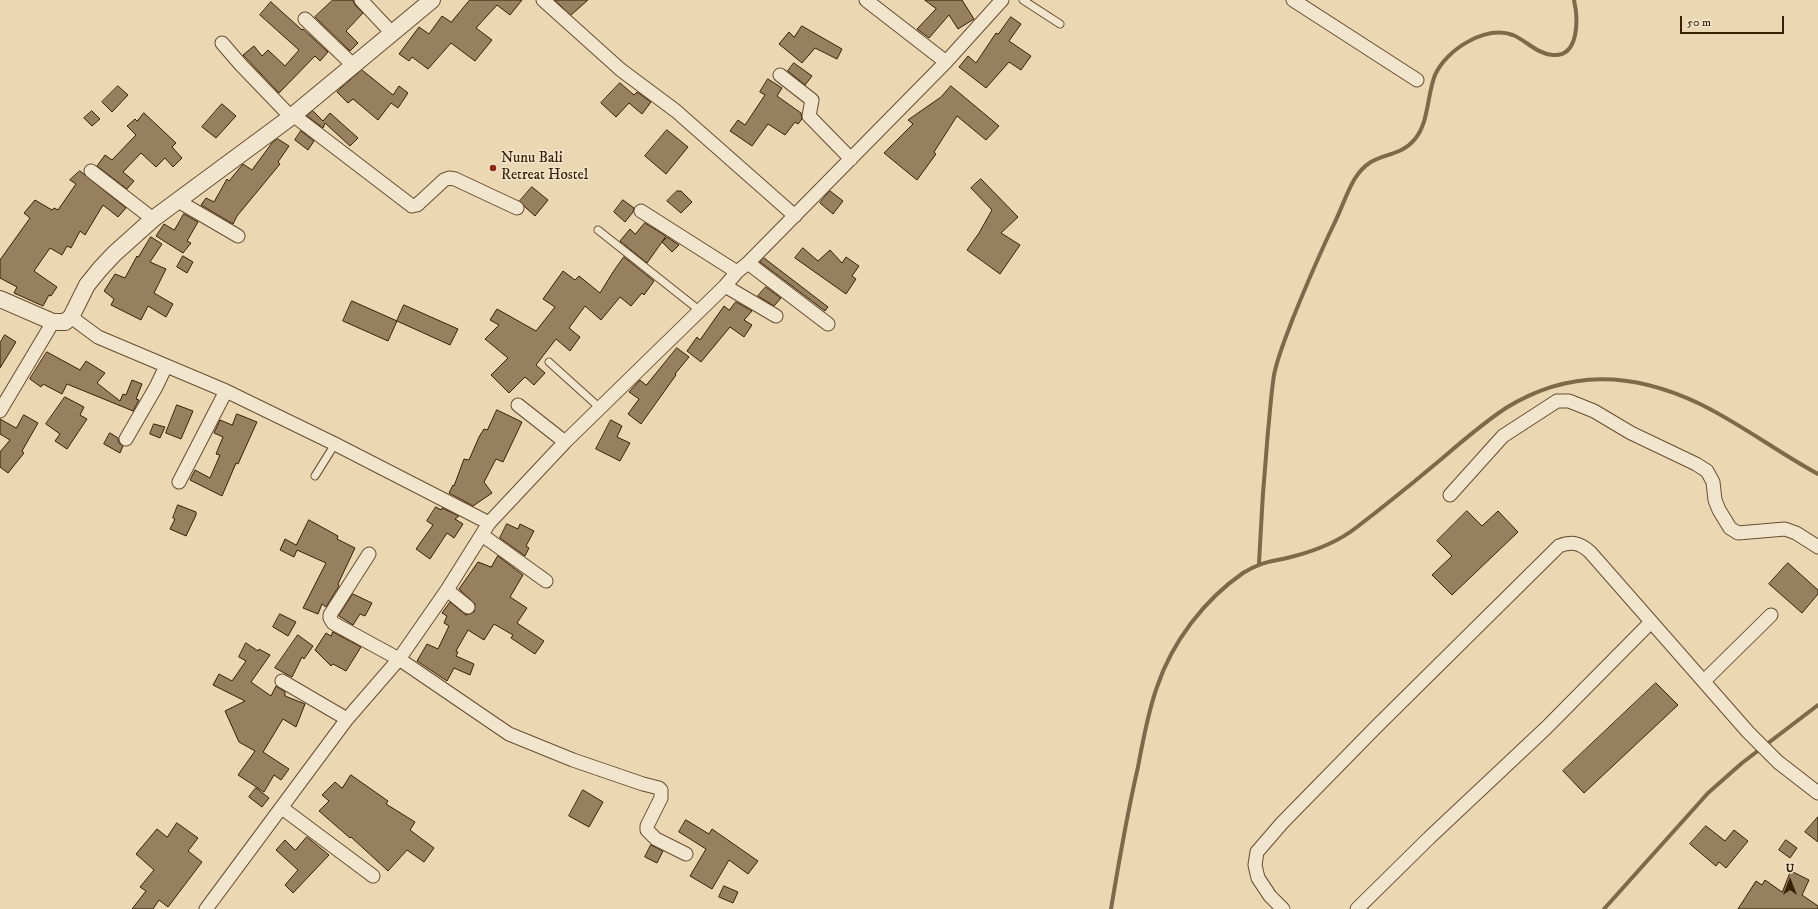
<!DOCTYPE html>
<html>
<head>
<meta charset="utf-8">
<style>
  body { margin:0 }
  #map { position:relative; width:1818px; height:909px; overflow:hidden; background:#ebd7b2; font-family:"IM FELL DW Pica",serif }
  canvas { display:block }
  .north { position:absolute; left:1770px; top:861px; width:40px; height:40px; -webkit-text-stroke:3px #f2e5cd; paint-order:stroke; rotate:0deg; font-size:11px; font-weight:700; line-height:16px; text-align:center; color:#392105 }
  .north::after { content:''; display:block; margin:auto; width:14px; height:18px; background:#392105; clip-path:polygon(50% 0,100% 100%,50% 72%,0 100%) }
  .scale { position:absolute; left:1680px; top:16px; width:104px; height:18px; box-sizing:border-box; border:2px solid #392105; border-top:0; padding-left:5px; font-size:12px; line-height:14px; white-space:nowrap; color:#392105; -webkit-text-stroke:3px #f2e5cd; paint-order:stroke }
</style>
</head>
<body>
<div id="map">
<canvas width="1818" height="909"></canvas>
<div class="north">U</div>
<div class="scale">50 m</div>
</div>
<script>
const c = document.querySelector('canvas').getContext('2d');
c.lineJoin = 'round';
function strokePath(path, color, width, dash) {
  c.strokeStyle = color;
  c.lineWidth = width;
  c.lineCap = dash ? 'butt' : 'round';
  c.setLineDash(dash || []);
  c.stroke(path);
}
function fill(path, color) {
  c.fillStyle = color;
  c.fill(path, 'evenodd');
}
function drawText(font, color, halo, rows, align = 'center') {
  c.font = font + ' "IM FELL DW Pica",serif';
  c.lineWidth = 3;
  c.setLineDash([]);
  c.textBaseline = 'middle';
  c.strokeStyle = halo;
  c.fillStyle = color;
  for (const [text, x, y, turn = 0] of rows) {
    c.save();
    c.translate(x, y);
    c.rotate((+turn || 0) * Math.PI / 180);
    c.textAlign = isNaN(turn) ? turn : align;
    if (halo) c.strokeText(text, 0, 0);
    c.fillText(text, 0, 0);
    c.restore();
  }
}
const stream = new Path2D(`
  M1259,563C1261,519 1264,475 1268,431C1270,413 1271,394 1274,375C1278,355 1286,337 1293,318C1306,286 1319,255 1334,224C1341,210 1346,194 1354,180C1373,148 1396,162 1415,139C1429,122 1427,95 1435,75C1446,50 1485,25 1513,35C1527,41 1537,54 1553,55C1580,57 1578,17 1574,0
  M1111,909C1119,861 1127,814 1138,767C1143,740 1148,712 1157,687C1172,642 1204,600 1243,573C1262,561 1271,562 1291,557C1315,551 1338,542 1357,527C1383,507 1408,487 1433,466C1457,446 1480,425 1506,408C1569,369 1632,372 1698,403C1740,423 1777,452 1818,474
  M1604,909L1708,793L1742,763L1818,705`);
const building = new Path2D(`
  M333,0H353L355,5L363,13L346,31L358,43L350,51L315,17Z
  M470,0H522L510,15L497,5L476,28L492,40L475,61L451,43L428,69L412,57L409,61L399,54L419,27L429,34L442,16L451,22Z
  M555,0H588L571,15Z
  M925,0H962L974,19L958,29L949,15L929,38L917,29L936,9Z
  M271,2L302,30L303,29L328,52L320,61L315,56L279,93L243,55L254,46L262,56L268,50L285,66L299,50L260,15Z
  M1011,17L1021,24L1009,41L1031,56L1021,70L1009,62L986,88L959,67L968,56L976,63L996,33L998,34Z
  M802,26L842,49L837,59L815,48L802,63L779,44L789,32L794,37Z
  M794,63L812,76L805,85L788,71Z
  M362,70L393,95L399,86L408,93L398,108L391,103L378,120L353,99L348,103L337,92Z
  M768,79L782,88L777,96L801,113L802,119L798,124L795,122L785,135L768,124L752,146L730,131L738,120L745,125L765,95L760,92Z
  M620,83L634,95L637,92L651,102L642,114L629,103L616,117L601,103Z
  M118,86L128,95L112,112L102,102Z
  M951,86L999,126L986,140L957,116L934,152L936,154L917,180L884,153L913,124L908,120L941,97Z
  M222,104L236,116L216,138L202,127Z
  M92,111L100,119L92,126L84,118Z
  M313,111L323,121L330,113L358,138L350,146L325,123L323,128L307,116Z
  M144,113L176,143L172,147L182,158L173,167L165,158L156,167L141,153L123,172L134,181L127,189L97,166L105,155L112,160L136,135L127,126L135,119L137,121Z
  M667,130L688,147L666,174L645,156Z
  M301,131L314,141L308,150L295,140Z
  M278,139L289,146L278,162L280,164L237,216L233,224L201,205L206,198L214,202L227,179L229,181L243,164L252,170L272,143Z
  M80,171L126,208L118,217L103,205L85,235L80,231L71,248L67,246L62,255L50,248L34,271L57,287L51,296L49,295L43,306L14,293L17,287L0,278V260L30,218L24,213L35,200L52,210L54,208L58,210L76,184L70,180Z
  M981,179L1018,217L1001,233L1020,245L1000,274L967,250L979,233L992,210L971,188Z
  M532,187L548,200L535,216L525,207L520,201Z
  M677,191H681L692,202L681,213L667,201Z
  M830,191L843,201L833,214L820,203Z
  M623,200L634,208L633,212L625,222L614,212Z
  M184,214L198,222L187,241L191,243L183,253L156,236L164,224L174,230Z
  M645,223L666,236L662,242L667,237L679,245L672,252L662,242L647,263L620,241L630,229L635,234Z
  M151,237L162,244L150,262L166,269L154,293L173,304L166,317L148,306L141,320L111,305L114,299L104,291L115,274L125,278L137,256L138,257Z
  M803,248L818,261L830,250L842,263L846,257L859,266L852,276L856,279L846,294L795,258Z
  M183,256L193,262L187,273L177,267Z
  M624,257L654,281L644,295L642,293L631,306L620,297L601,320L585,306L569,328L580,337L570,351L556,339L536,365L545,373L534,385L525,377L509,393L491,375L508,358L485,339L499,325L490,320L497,309L536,331L555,307L543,299L563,271L575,280L579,276L600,293L613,272Z
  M764,258L828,307L825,311L760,262Z
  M766,287L781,298L774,306L758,296Z
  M352,301L397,321L388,341L343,321Z
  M736,302L752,311L744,320L752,325L744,337L730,327L701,362L687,351L697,337L700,340L724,306L729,310Z
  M404,305L458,329L450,345L397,321Z
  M5,335L16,342L0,368V343Z
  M677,348L689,357L675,374L676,375L641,424L628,414L639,399L629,392L640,380L646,385Z
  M47,352L80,370L86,361L105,373L97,383L120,401L123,394L126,395L132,380L142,384L136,399L139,400L133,411L67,384L62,394L43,384L41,387L30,379Z
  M65,397L84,407L80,415L87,419L67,449L55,441L60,434L46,424Z
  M177,405L193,411L181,439L166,433Z
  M497,410L522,422L503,462L496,459L484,482L492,493L473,506L449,493L453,485L454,486L464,459L469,460L479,437L484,429L487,430Z
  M237,414L257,422L238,464L236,463L222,496L190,480L195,470L210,478L220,455L216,454L223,437L214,433L220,420L232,425Z
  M24,415L38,423L22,451L24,453L8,473L0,467V452L10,440L0,434V419L16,428Z
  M611,420L622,426L617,437L630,443L620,461L596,449Z
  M154,424L165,427L160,438L150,434Z
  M110,433L118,438L119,443L123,446L120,453L104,444Z
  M178,505L196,512V515L186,536L170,529L175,519L173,518Z
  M436,507L441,510L442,508L459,516L455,519L463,524L454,538L447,533L430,559L416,549L433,525L427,521Z
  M1467,511L1482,526L1498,511L1518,532L1452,595L1432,575L1452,556L1437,541Z
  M309,520L338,536L337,539L355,548L338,584L339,586L326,607L322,604L318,614L303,608L326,563L297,550L294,557L280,550L285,539L296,545Z
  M507,524L518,529L520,524L534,531L526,546L529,548L525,556L500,538Z
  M498,556L523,575L510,597L527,608L517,623L544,641L535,654L511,638L513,635L494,624L484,640L468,630L456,651L458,652L456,656L474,664L470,675L454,668L447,681L417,661L427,644L438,649L449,626L444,623L447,616L442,613L450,602L466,615L474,612L475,604L459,589L478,562L491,567Z
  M1788,563L1818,590V594L1802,613L1769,584Z
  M353,594L372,603L365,616L360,614L353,625L339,616Z
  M280,614L296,622L288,636L273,627Z
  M333,632L361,647L346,671L333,664L331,666L315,650L326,633L331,636Z
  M298,635L313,646L304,659L302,657L292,677L275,668Z
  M246,643L258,651L259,649L270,655L251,682L271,696L276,686L285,692V696L305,704L296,727L283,719L263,752L289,769L281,780L274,775L264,792L238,775L255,751L239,742L225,711L245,701L213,685L219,674L232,681L246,661L239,657Z
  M1656,683L1678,705L1584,793L1563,771Z
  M351,775L388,801L386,804L415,822L410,830L434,848L424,862L407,850L388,871L351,837L350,838L319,811L329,801L322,795L335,782L342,788Z
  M256,788L269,798L262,807L249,797Z
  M583,790L603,802L589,827L569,816Z
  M1818,817V842L1805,832Z
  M686,820L709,834L712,829L758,861L748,874L729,860L712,889L690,876L706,849L679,832Z
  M177,823L198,838L188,851L202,862L168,907L159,900L153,909H132L146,891L140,887L154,870L136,854L157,829L167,837Z
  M1706,826L1725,841L1734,830L1748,841L1726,868L1719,862L1716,866L1690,844Z
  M307,837L329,855L293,893L285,885L298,870L276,850L285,840L295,850Z
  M1786,840L1797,848L1790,858L1779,850Z
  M651,845L663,851L657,863L645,857Z
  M1791,871L1809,880L1802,895L1818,906V909H1738L1756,881L1762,885L1765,880L1782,892Z
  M724,886L738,892L733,903L719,897Z`);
const service = new Path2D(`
  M1023,0L1060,24
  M598,230L699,310
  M549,362L600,408
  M315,476L335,444`);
const minor = new Path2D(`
  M361,0L391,32
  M543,0L621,70L676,111L795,216
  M866,0L946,62
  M1293,0L1417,80
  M305,19L353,65
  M222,43L241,65L291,117
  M780,75L812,100L809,116L851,159
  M293,115L412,206L417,205L444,180L449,178L455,179L517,208
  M91,171L153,219
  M178,201L238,236
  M641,211L737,272
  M748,263L828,324
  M725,286L776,316
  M71,317L98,337L226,391L335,444L489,523
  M518,405L565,442
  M0,411L53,322
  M126,439L156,387L166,366
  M179,482L226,391
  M1450,495L1503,436L1557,401H1569L1594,411L1631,433L1696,464L1707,471L1713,482L1715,500L1719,510L1730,528L1738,533L1785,529L1796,533L1818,547
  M482,535L546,581
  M369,554L330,615V618L333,623L399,659L509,734L573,760L643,784L659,788L661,790V798L647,826V830L656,839L686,854
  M447,590L468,607
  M282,681L347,719
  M1704,681L1771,615
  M282,808L373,876
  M206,909L347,719L399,659L447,590L489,523L565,442L725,286L737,272L748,263L946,62L1002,0
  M1283,909L1270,896L1258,878L1255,865L1257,852L1282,823L1376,727L1559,546C1572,541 1580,543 1590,552L1748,732L1778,762L1818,793
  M1357,909L1429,838L1546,728L1651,622`);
const tertiary = new Path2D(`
  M0,299L53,322H65L71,317L87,285L100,269L114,254L153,219L291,117L432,0`);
const markers = [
  [493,168,4,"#8f2418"]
];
const poiNames = [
  ["Nunu Bali",501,159],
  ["Retreat Hostel",501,176]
];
strokePath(stream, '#7f6949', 4);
fill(building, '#96805f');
strokePath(building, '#392105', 1);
strokePath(service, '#664e30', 9);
strokePath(minor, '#664e30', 15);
strokePath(tertiary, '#664e30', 18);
strokePath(service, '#f2e5cd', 7);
strokePath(minor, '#f2e5cd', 13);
strokePath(tertiary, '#f2e5cd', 16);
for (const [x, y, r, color] of markers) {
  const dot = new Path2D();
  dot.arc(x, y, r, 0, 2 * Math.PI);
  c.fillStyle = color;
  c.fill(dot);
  strokePath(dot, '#f2e5cd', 1.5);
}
drawText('15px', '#392105', '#f2e5cd', poiNames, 'left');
</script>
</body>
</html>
